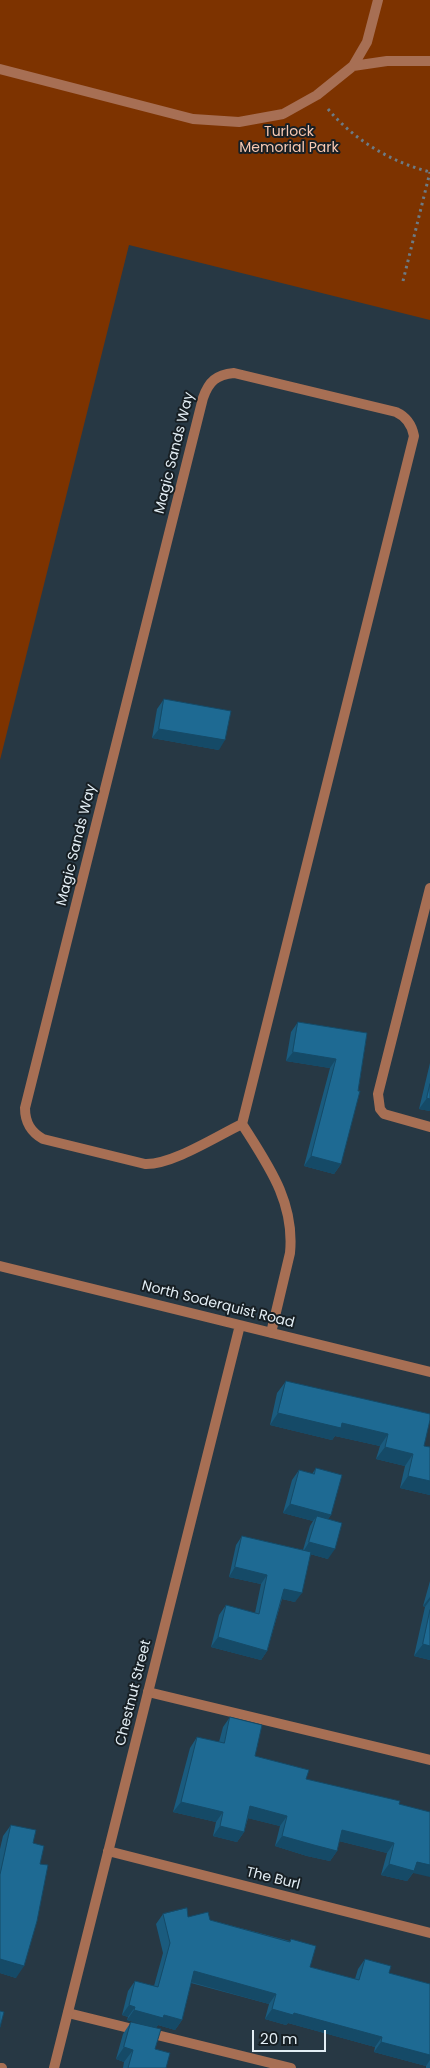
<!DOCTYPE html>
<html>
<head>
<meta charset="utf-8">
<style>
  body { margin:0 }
  #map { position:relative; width:430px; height:2068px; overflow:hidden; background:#273844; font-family:Poppins,sans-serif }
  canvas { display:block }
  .scale { position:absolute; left:252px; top:2030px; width:74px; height:22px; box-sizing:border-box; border:2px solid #e3eef5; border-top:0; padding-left:6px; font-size:15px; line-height:18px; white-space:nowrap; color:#e3eef5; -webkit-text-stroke:4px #171f24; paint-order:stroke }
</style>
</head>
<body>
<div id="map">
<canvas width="430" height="2068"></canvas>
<div class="scale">20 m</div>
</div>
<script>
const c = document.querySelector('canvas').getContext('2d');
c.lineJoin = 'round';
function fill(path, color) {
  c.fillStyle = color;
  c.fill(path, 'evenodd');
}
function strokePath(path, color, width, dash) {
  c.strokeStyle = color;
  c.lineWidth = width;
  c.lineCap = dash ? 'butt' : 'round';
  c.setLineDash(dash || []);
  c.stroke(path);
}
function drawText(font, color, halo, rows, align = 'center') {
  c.font = font + ' Poppins,sans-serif';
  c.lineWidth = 4;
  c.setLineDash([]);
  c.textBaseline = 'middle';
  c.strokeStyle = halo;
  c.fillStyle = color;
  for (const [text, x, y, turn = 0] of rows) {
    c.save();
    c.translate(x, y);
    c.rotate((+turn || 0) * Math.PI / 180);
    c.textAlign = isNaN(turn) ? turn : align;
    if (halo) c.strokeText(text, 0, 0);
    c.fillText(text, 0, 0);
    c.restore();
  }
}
const green = new Path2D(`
  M0,0H430V320L129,245L0,760Z`);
const path = new Path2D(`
  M328,109C354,140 391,162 430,172
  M403,281L430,172`);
const lane = new Path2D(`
  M353,66L387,61H430
  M0,69L193,119L239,122L283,114L317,95L353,66L367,42L378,0
  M430,888L378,1094L380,1109L384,1114L430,1127
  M148,1692L430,1760
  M68,2013L291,2068
  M0,2068H2`);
const street = new Path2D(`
  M242,1124C217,1136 172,1165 145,1164L43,1139C31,1132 25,1123 25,1108L203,398C209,381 216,375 234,373L396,412C407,417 412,425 414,436L242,1124C268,1165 295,1202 290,1253L271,1333
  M0,1266L430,1372
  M108,1851L430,1933
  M54,2068L240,1325`);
const wall = new Path2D(`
  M164,699L219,750L152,738L157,709Z
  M298,1022L367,1033L358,1091L341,1164L334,1174L304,1166L330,1068L286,1061L291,1032Z
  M430,1063V1111L419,1109Z
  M286,1381L424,1446L430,1447V1495L400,1488L405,1466L376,1459L380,1446L335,1436L332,1440L270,1425L277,1393Z
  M316,1468L331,1515L328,1519V1559L310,1554L295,1602L282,1599L267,1651L261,1660L211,1647L219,1615L226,1605L255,1613L261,1584L229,1577L236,1545L242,1536L303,1550L310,1526L313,1521L283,1513L292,1480L299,1470L312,1474Z
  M430,1581V1660L414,1656L425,1607L423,1606Z
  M230,1717L255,1756L306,1779L399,1804L413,1873L407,1881L381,1875L387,1853L339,1841L337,1851L330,1861L307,1856L275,1846L280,1826L248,1818L244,1832L237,1842L213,1836L216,1822L173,1812L190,1748L197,1737L219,1742L223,1727Z
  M11,1825L33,1843L16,1978L0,1973V1849L3,1836Z
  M163,1914L210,1920L290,1941L291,1939L310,1967L355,1979L358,1969L365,1959L389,1973L430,1984V2068H426V2066L374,2052L375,2047L288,2023L286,2025L265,2019L269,2004L191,1983L182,2020L175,2030L158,2025L156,2028L127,2020L128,2017L122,2015L128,1991L135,1981L154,1986L163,1953L156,1924Z
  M131,2022L155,2049L166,2068H123L124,2062L116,2059L123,2034Z`);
const shadedWall = new Path2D(`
  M159,729L225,740L219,750L152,738Z
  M293,1052L336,1059L330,1068L286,1061Z
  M427,1098L430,1099V1111L419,1109Z
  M311,1156L341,1164L334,1174L304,1166Z
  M278,1413L342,1423L388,1434L380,1446L335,1436L332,1440L270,1425Z
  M385,1447L413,1454L405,1466L376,1459Z
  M408,1476L430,1481V1495L400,1488Z
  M290,1504L331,1515L324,1524L317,1516L313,1521L283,1513Z
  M309,1542L335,1549L328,1559L303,1552Z
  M235,1567L267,1575L261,1584L229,1577Z
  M284,1589L302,1593L295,1602L278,1598Z
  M430,1597V1600L425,1607L423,1606Z
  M218,1637L267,1651L261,1660L211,1647Z
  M423,1644L430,1646V1660L414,1656Z
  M181,1802L223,1812L216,1822L173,1812Z
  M250,1806L287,1816L280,1826L243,1817Z
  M220,1826L244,1832L237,1842L213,1836Z
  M342,1830L394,1843L387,1853L335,1840Z
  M282,1836L337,1851L330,1861L307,1856L275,1846Z
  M417,1862L430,1865V1877L413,1873L407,1881L381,1875L389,1864Z
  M0,1959L24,1966L16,1978L0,1973Z
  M194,1971L276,1994L269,2004L187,1981Z
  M129,2005L135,2007L128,2017L122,2015Z
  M272,2009L294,2013L382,2037L375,2047L288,2023L286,2025L265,2019Z
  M134,2010L164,2015L182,2020L175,2030L158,2025L156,2028L127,2020Z
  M381,2042L430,2055V2060L426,2066L374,2052Z
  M124,2047L133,2050L124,2062L116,2059Z`);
const building = new Path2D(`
  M164,699L231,711L225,740L159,729Z
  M298,1022L367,1033L358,1091H360L341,1164L311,1156L336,1059L293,1052Z
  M430,1084V1099L427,1098Z
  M286,1381L430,1414V1420L424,1446L430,1447V1481L408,1476L413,1454L385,1447L388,1434L342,1423L341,1428L278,1413Z
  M316,1468L342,1475L331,1515L290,1504L299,1470L314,1474Z
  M317,1516L342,1523L335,1549L309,1542Z
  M242,1536L311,1552L302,1593L284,1589L267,1651L218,1637L226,1605L259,1614L267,1575L235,1567Z
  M430,1610V1646L423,1644Z
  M230,1717L262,1725L255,1756L309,1770L306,1779L400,1801L399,1804L430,1812V1865L417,1862L414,1871L389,1864L394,1843L342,1830L337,1851L314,1845L282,1836L287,1816L250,1806L244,1832L220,1826L223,1812L181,1802L197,1737L224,1743Z
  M11,1825L36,1830L33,1843L44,1846L40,1864L48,1865L37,1921L24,1966L0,1959V1875Z
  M187,1908L188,1917L208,1912L210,1920L290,1942L291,1939L316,1946L310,1967L359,1980L365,1959L391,1966L389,1973L430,1984V2055L381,2042L382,2037L294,2013L293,2015L272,2009L276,1994L194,1971L182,2020L164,2015L163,2018L134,2010L135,2007L129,2005L135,1981L158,1987L170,1943L163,1914Z
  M0,2011L4,2012L0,2027Z
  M131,2022L161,2029L155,2049L170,2053L166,2068H128L133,2050L124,2047Z`);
const parkNames = [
  ["Turlock",289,132],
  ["Memorial Park",289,148]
];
const streetNames = [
  ["Magic Sands Way",175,453,-76],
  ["Magic Sands Way",77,845,-76],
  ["North Soderquist Road",218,1305,14],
  ["Chestnut Street",134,1693,-76],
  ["The Burl",273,1879,14]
];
fill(green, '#7d3300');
strokePath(path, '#6c7b85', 3, [2.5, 4]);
strokePath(lane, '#a76f54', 10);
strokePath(street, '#a76f54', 10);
fill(wall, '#1a5b7e');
fill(shadedWall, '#154a67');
fill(building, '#1e6a93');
strokePath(building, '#154a67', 1);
drawText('14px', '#f7c9b3', '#171f24', parkNames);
drawText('14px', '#e3eef5', '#171f24', streetNames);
</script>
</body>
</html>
